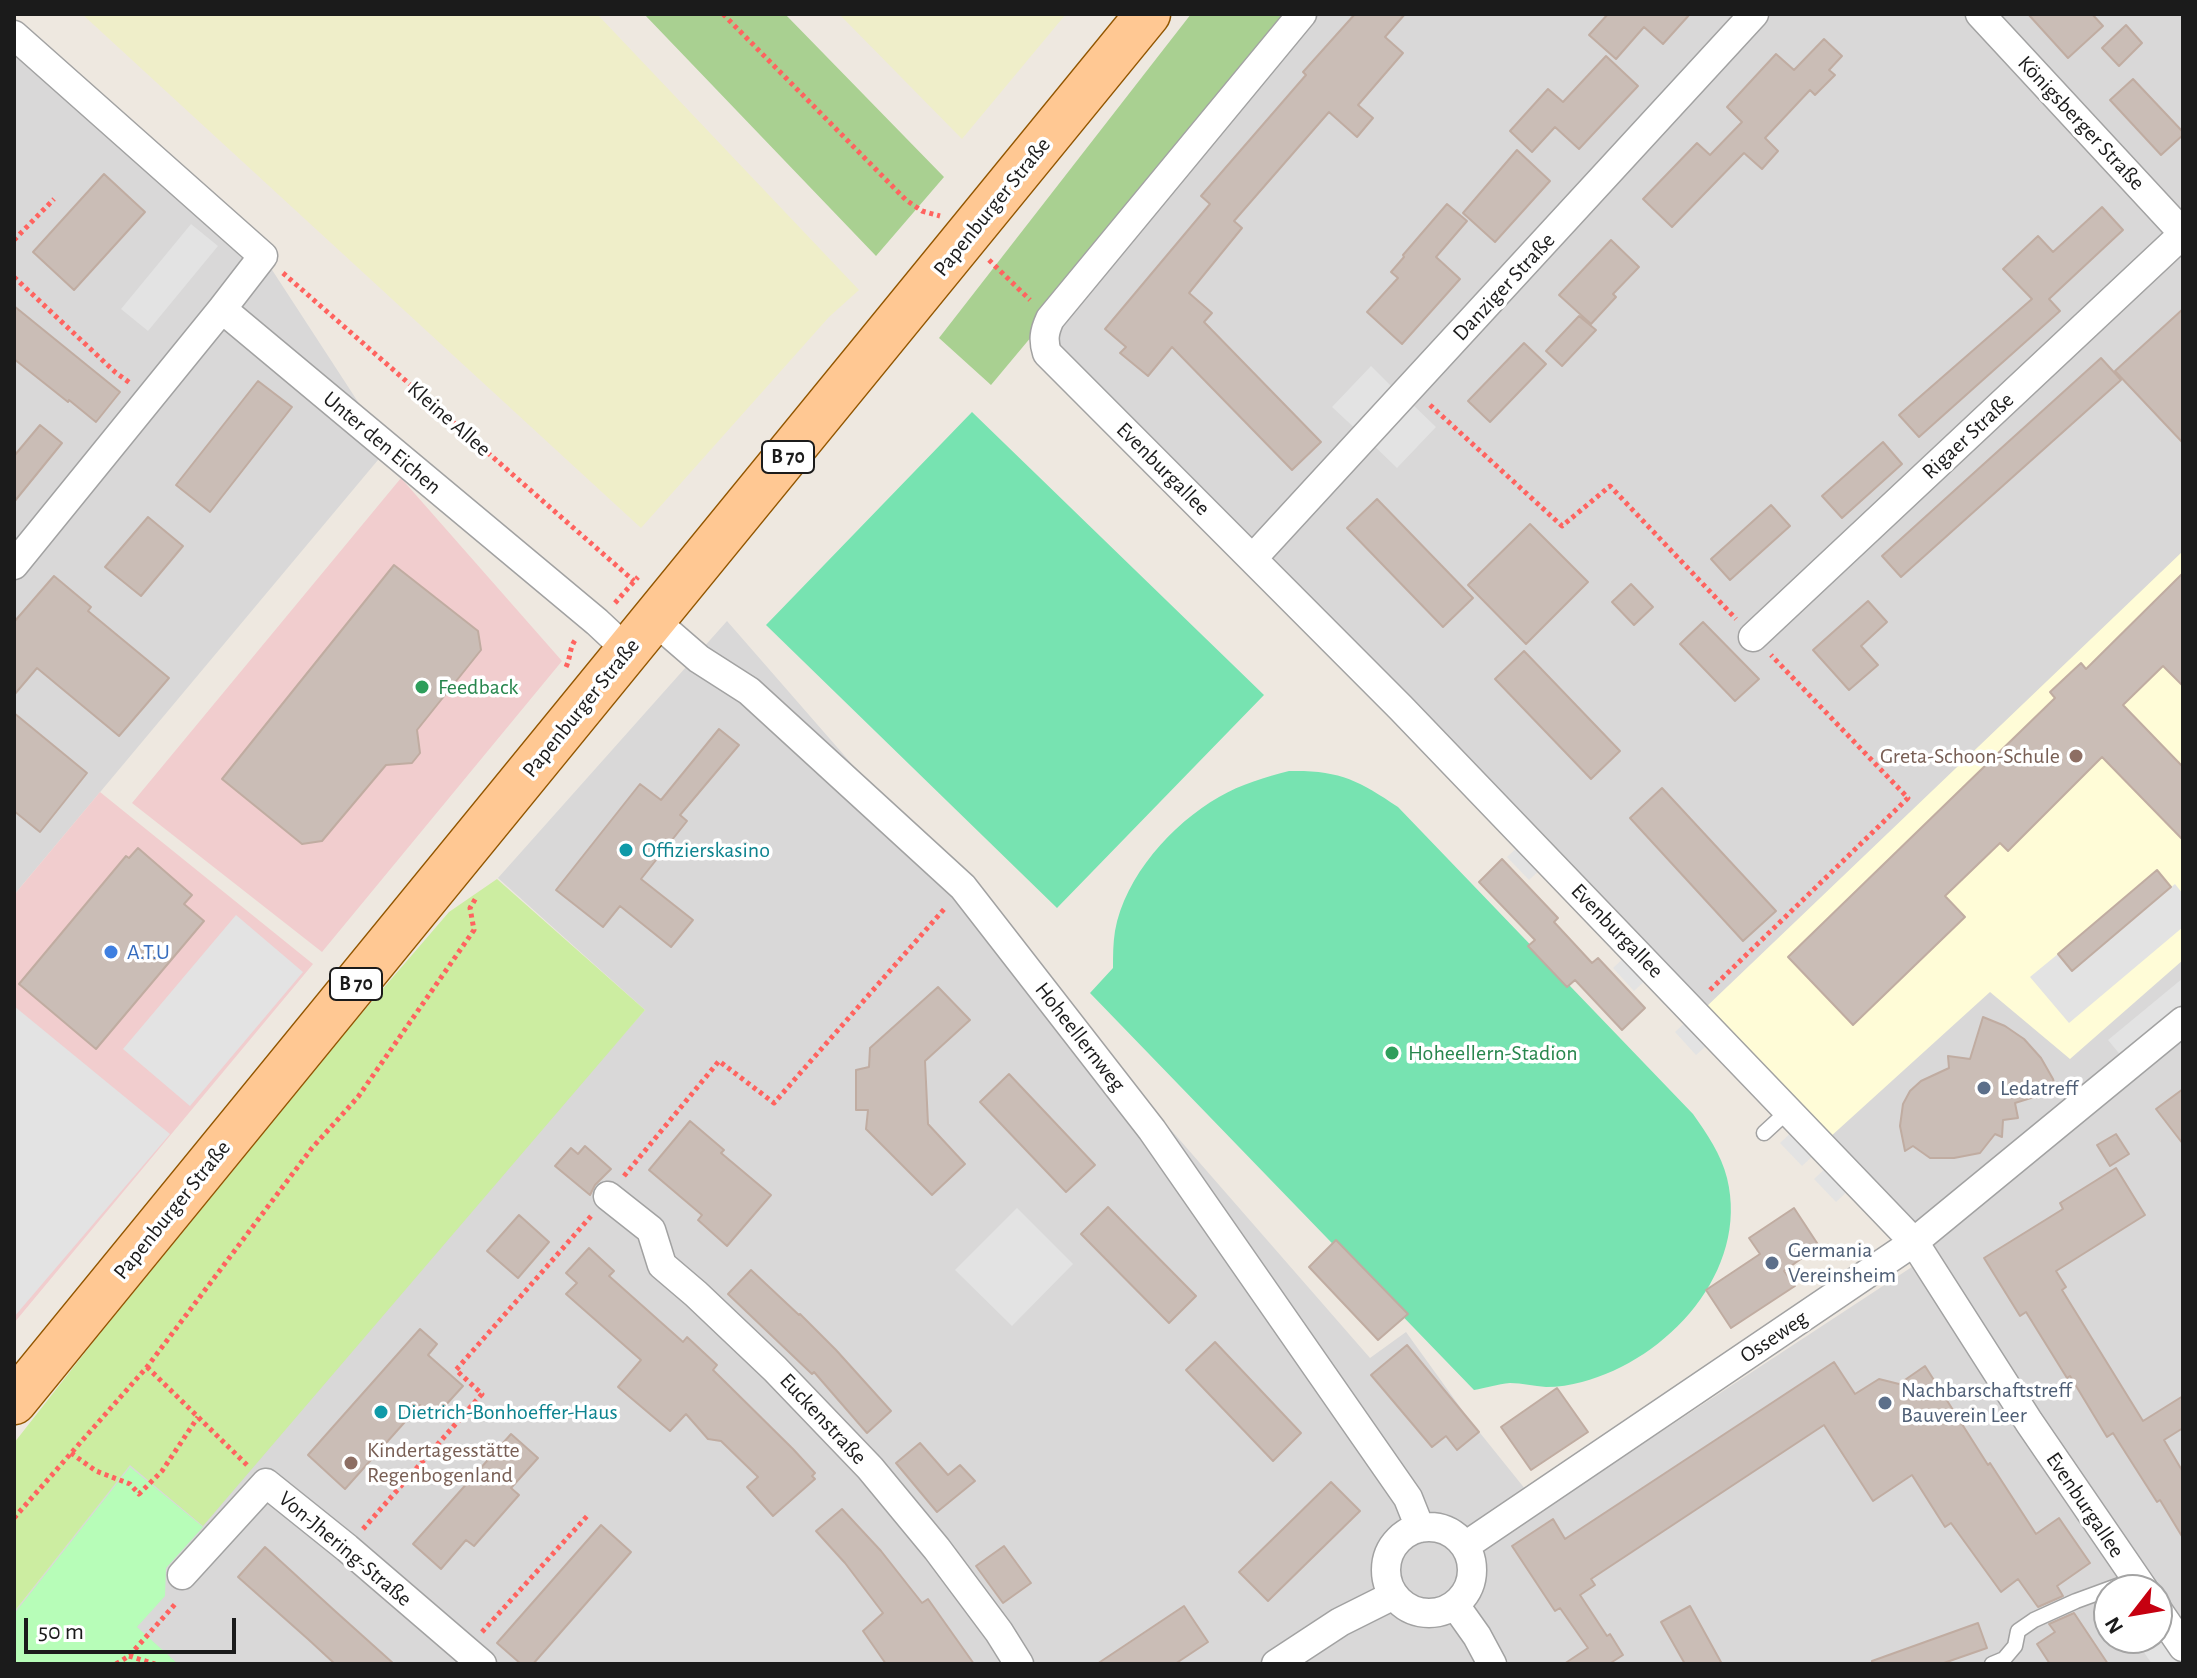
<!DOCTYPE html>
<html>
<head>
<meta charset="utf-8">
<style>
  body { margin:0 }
  #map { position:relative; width:2197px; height:1678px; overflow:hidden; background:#eee8e0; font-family:"Alegreya Sans",sans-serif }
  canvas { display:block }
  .frame { position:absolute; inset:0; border:16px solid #1b1b1b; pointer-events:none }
  .north { position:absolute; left:2093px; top:1574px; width:80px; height:80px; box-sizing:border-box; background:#fff; border:2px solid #a4a4a4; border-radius:50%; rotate:239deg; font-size:22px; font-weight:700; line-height:32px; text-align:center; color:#1b1b1b }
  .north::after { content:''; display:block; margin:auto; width:28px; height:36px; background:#c60010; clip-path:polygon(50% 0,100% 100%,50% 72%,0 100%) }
  .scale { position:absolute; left:24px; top:1618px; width:212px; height:36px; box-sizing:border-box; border:4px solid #1b1b1b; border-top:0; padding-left:10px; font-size:24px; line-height:28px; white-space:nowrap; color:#1b1b1b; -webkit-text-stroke:6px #fff; paint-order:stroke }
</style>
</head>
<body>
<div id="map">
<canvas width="2197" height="1678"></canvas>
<div class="frame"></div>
<div class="north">N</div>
<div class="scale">50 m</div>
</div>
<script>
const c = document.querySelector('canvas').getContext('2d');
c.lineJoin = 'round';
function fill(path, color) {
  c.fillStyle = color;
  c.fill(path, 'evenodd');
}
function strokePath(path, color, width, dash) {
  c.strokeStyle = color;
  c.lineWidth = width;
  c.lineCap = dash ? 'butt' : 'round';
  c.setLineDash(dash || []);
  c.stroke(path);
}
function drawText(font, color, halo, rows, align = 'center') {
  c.font = font + ' "Alegreya Sans",sans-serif';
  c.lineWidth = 7;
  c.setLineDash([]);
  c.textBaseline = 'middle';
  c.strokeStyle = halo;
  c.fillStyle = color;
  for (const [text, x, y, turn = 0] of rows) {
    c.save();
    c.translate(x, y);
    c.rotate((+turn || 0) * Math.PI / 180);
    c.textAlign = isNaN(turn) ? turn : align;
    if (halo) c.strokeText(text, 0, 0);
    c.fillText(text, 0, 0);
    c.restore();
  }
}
const residential = new Path2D(`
  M1305,14H2183V1664H14V1612L203,1371L267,1435L645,1010L498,878L727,621L1370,1358L1406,1332L1468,1418L1542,1510L1924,1259L1045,341ZM2109,1590H2157V1638H2109Z
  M14,37L263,256L388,448L14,895Z`);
const commercial = new Path2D(`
  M401,478L562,661L322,952L132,803Z
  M100,792L313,964L14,1323V895Z`);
const education = new Path2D(`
  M2183,551V960L2070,1059L1990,992L1829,1138L1705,1008Z`);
const farmland = new Path2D(`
  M82,14H597L859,290L829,317L641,528Z
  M839,14H1066L962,139Z`);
const grass = new Path2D(`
  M497,879L645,1010L203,1526L130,1465L14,1612V1443L94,1341L356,1020L449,912Z`);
const forest = new Path2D(`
  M644,14H785L944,177L876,256Z
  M1191,14H1301L991,385L939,338Z`);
const park = new Path2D(`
  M130,1467L203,1527L166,1568L165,1596L137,1627L178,1664H14V1614Z`);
const pitch = new Path2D(`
  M972,412L1264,695L1057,908L766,625Z
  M1289,771C1339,770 1358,780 1398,807L1693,1114C1707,1134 1721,1154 1727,1178C1750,1271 1667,1360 1582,1382C1571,1385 1558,1387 1546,1387C1534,1386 1522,1383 1510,1383C1498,1384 1485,1388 1474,1390L1090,993L1113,968C1113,956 1113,943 1115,931C1125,876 1172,824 1219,797C1241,784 1266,777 1289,771Z`);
const parking = new Path2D(`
  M191,224L218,246L148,331L121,309Z
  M1371,366L1399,394L1361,434L1332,407Z
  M1408,400L1436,427L1397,468L1369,441Z
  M1523,842L1545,865L1529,880L1507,857Z
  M2175,884L2183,894V927L2069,1023L2030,977L2058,954L2072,970Z
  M236,915L303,972L190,1106L123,1049Z
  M1629,953L1650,976L1634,991L1613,968Z
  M2183,978V1007L2122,1057L2108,1040Z
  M14,1006L170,1134L14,1317Z
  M1691,1017L1713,1040L1696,1055L1675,1032Z
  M1796,1128L1818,1151L1802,1166L1780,1143Z
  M1830,1164L1852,1187L1836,1202L1814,1179Z
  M1017,1208L1073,1264L1012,1326L955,1270Z
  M2157,1623L2183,1660L2182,1664H2152L2134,1638H2157Z`);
const building = new Path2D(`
  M1355,14H1405L1385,37L1403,53L1358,105L1373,118L1357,137L1329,112L1234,221L1242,228L1189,293L1212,313L1204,322L1321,442L1292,470L1172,347L1148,376L1120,353L1126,347L1105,329L1210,204L1201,196L1306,75L1303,72Z
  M1608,14H1690L1663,44L1644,27L1616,59L1589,35Z
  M2028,14H2092L2103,26L2068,58Z
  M2126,25L2142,43L2119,66L2102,48Z
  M1824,39L1842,56L1829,70L1835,75L1815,95L1810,90L1765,138L1778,151L1762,169L1744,153L1672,227L1643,199L1697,143L1710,155L1742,122L1727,107L1776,54L1794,70Z
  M1606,56L1638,86L1579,149L1555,127L1532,152L1510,131L1548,89L1563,102Z
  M2133,79L2183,132V135L2161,155L2110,100Z
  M1517,150L1550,181L1495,242L1463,213Z
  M104,174L145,212L74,290L33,252Z
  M1447,204L1467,221L1436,257L1460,279L1402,344L1367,312L1398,278L1391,272L1404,257L1403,255Z
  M2102,207L2123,230L2049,299L2060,311L1919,437L1899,415L2032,299L2003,269L2038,236L2053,252Z
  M1611,240L1639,267L1613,294L1616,297L1591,324L1559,295Z
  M14,306L120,392L96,422L69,400L68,402L14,359Z
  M2183,309V443L2115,371Z
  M1579,316L1596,330L1562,366L1546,351Z
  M1524,343L1546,364L1490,422L1468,401Z
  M2101,358L2121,380L1901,577L1882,556Z
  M258,381L292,407L210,512L176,485Z
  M40,425L62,443L14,502V456Z
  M1883,442L1902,464L1842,518L1822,496Z
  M1377,499L1473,598L1443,627L1347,528Z
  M1771,505L1790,526L1730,580L1711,559Z
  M148,517L183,546L141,596L105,567Z
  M1530,524L1588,582L1526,644L1468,585Z
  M394,565L478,631L481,650L417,730L420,753L412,763L386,765L322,841L302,844L222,779Z
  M2183,573V686L2163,666L2123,705L2183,767V840L2102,757L2008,851L2000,843L1945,896L1965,917L1853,1025L1788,957L2055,698L2050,692L2081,663L2086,669Z
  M54,576L91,607L88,611L169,678L119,736L37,668L14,695V622Z
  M1631,584L1653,607L1634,625L1612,602Z
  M1868,601L1887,622L1861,646L1878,665L1849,690L1813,650Z
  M1703,622L1759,679L1735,701L1680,644Z
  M1524,651L1620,751L1591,779L1495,679Z
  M14,713L87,773L40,832L14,811Z
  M719,729L739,745L680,815L687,821L641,879L693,920L671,947L620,906L603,927L556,890L640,784L661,800Z
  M1662,788L1776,911L1743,941L1630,818Z
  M138,848L192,895L184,904L204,921L96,1049L19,984L126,856L129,858Z
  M1502,859L1558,918L1554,922L1592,963L1598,958L1645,1008L1622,1030L1575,980L1567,987L1528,946L1535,940L1479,882Z
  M2157,870L2171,887L2072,971L2058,954Z
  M938,987L970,1020L925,1061L928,1124L965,1164L932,1195L866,1129L868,1110H856V1070L869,1067L870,1048Z
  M1983,1017L2005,1026L2024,1039L2041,1058L2053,1079L2056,1090L2015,1103L2018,1118L2003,1120L2002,1137L1995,1134L1980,1153L1954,1158H1930L1913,1146L1905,1151L1900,1126L1903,1104L1910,1091L1921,1081L1949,1068L1948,1056L1970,1059Z
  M1009,1074L1095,1165L1066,1192L980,1102Z
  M2183,1089V1144L2156,1109Z
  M690,1121L724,1150L721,1153L771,1195L727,1246L698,1220L702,1215L649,1170Z
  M2116,1134L2129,1154L2110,1166L2097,1145Z
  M585,1146L611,1169L595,1185L590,1195L555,1166L571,1148L578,1154Z
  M2116,1168L2145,1215L2056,1271L2066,1287L2062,1290L2143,1421L2183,1396V1428L2164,1440L2183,1472V1538L2160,1500L2157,1502L2113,1433L2107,1437L2070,1376L2067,1378L2026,1312L2020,1316L1984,1258L2063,1209L2060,1203Z
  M1108,1207L1196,1296L1169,1323L1081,1234Z
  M1794,1208L1819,1246L1784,1271L1795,1286L1731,1328L1706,1290L1760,1254L1749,1238Z
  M519,1215L549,1242L518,1278L487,1251Z
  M1336,1240L1408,1314L1378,1340L1309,1267Z
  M589,1248L614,1271L609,1276L683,1342L687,1337L717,1365L713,1370L793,1449L815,1473L812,1476L815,1479L773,1516L747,1487L758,1477L721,1441L708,1439L686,1414L670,1431L618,1387L641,1360L566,1294L577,1283L566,1273Z
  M751,1270L799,1315L800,1314L836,1350L891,1411L867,1433L814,1372L812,1374L728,1294Z
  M420,1329L437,1344L428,1355L463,1386L434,1418L420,1405L345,1489L308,1455Z
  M1215,1342L1301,1433L1273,1461L1186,1370Z
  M1407,1345L1479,1432L1457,1450L1446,1436L1432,1447L1371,1375Z
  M1834,1362L1855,1394L1879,1379L1899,1384L1925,1366L1988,1465L1990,1463L2036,1534L2059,1518L2090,1563L2057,1586L2063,1596L2038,1607L2018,1579L2001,1592L1951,1523L1945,1527L1912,1475L1873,1501L1824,1425L1591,1579L1595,1585L1580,1595L1607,1636L1610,1634L1623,1655L1609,1664H1564L1588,1648L1560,1608L1555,1611L1512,1546L1553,1519L1565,1539Z
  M1557,1388L1588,1432L1531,1470L1501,1427Z
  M511,1434L538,1458L511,1488L519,1495L474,1546L466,1540L441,1569L413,1544Z
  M920,1443L948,1475L960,1465L975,1481L937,1512L896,1463Z
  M1331,1482L1360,1511L1268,1601L1239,1572Z
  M842,1509L881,1551L922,1603L928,1599L974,1664H886L863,1631L883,1613L845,1563L816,1531Z
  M601,1525L631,1552L533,1664H521L497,1643Z
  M1004,1546L1031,1583L1003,1603L976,1566Z
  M265,1547L335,1611L394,1664H335L309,1640L238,1577Z
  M1184,1606L1208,1642L1175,1664H1097Z
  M1690,1606L1722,1664H1685L1661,1622Z
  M2074,1613L2108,1664H2050L2037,1644L2055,1632L2049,1624Z
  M1978,1623L1987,1648L1941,1664H1872V1661Z`);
const path = new Path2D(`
  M723,14L906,200L922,211L940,216
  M14,240L54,199
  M989,260L1030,300
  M283,273L634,581
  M14,277L115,372L130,383
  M1430,405L1562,526L1610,486L1736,619
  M615,603L638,577
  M566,667C571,657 569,648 576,639
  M1710,990L1908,798L1771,655
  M624,1176L719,1061L774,1103L945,908
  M147,1367L248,1466
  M71,1453L96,1471L130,1484L139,1494L162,1471L198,1417
  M14,1518L147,1367L312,1148L358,1097L474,930L470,908L477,896
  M363,1529L482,1394L456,1370L592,1215
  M482,1632L588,1515
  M129,1656L155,1664
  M116,1664L129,1656L177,1602`);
const service = new Path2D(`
  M1764,1133L1789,1110
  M1992,1664L2004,1659L2015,1646L2018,1631L2034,1620L2076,1601L2136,1579`);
const minor = new Path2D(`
  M1302,14L1050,319C1044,332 1043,340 1047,353L1401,708L1914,1242L2029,1422L2144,1590
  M1980,14L2183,233
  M14,35L263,256L222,309
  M1253,558L1754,14
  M14,565L222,309L597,622L628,651
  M654,620L699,659L749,691L963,887L1152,1130L1408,1498L1420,1528
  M1753,637L2183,234
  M608,1196L651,1230L662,1265L696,1294L775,1369L870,1468L937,1549L999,1632L1019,1664
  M1386 1570a43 43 0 1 1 86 0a43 43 0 1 1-86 0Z
  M1465,1546L1914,1242L2183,1021
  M182,1575L266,1483L347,1548L482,1664
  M1455,1605L1477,1636L1492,1664
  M2157,1609L2183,1647
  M1276,1664L1340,1622L1394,1595`);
const primary = new Path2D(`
  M14,1402L1148,14`);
const markers = [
  [422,687,8,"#2e9e5b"],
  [2076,756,8,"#8d6e63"],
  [626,850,8,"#0f9aa8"],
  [111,952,8,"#3f7fe0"],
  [1392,1053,8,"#2e9e5b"],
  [1984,1088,8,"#5c6f8a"],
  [1772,1263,8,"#5c6f8a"],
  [1885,1403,8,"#5c6f8a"],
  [381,1412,8,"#0f9aa8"],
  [351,1463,8,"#8d6e63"]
];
const shields = [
  [788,457,52],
  [356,984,52]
];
const shieldNames = [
  ["B 70",788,457],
  ["B 70",356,984]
];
const streetNames = [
  ["Königsberger Straße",2081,123,47],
  ["Papenburger Straße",992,207,-51],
  ["Danziger Straße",1504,287,-47],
  ["Kleine Allee",449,419,41],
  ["Rigaer Straße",1968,436,-43],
  ["Unter den Eichen",382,443,40],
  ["Evenburgallee",1163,469,45],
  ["Papenburger Straße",581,708,-51],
  ["Evenburgallee",1617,931,46],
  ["Hoheellernweg",1080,1037,52],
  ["Papenburger Straße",172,1210,-51],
  ["Osseweg",1774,1337,-34],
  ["Euckenstraße",823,1419,47],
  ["Evenburgallee",2085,1505,56],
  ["Von-Jhering-Straße",345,1549,40]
];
const leisureNames = [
  ["Feedback",438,687],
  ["Hoheellern-Stadion",1408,1053]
];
const educationNames = [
  ["Greta-Schoon-Schule",2060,756],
  ["Kindertagesstätte",367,1450,"left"],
  ["Regenbogenland",367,1475,"left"]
];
const cultureNames = [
  ["Offizierskasino",642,850],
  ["Dietrich-Bonhoeffer-Haus",397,1412]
];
const shopNames = [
  ["A.T.U",127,952]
];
const serviceNames = [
  ["Ledatreff",2000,1088],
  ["Germania",1788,1250],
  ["Vereinsheim",1788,1275],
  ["Nachbarschaftstreff",1901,1390],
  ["Bauverein Leer",1901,1415]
];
fill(residential, '#d9d8d8');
fill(commercial, '#f1cdce');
fill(education, '#fffcd7');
fill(farmland, '#efeec9');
fill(grass, '#cceda1');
fill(forest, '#a9d091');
fill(park, '#b7fdb8');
fill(pitch, '#77e3b1');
fill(parking, '#e3e3e3');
fill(building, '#cabdb6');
strokePath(building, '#c0aca1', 2);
strokePath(service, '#a2a2a2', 17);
strokePath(minor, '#a2a2a2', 31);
strokePath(primary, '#925600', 47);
strokePath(path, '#ff635f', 5, [4, 4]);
strokePath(service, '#fff', 14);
strokePath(minor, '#fff', 28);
strokePath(primary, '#ffc893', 44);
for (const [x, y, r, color] of markers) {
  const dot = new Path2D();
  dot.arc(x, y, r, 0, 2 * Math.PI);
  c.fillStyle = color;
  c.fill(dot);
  strokePath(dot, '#fff', 3);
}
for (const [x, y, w] of shields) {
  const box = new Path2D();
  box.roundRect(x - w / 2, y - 16, w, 32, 6);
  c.fillStyle = '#fff';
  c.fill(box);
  strokePath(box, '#1b1b1b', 2);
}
drawText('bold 20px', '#1b1b1b', null, shieldNames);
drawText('22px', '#1b1b1b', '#fff', streetNames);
drawText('22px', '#27864d', '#fff', leisureNames, 'left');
drawText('22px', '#785e54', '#fff', educationNames, 'right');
drawText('22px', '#0d838f', '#fff', cultureNames, 'left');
drawText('22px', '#366cbe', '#fff', shopNames, 'left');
drawText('22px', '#4e5e75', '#fff', serviceNames, 'left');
</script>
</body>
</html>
